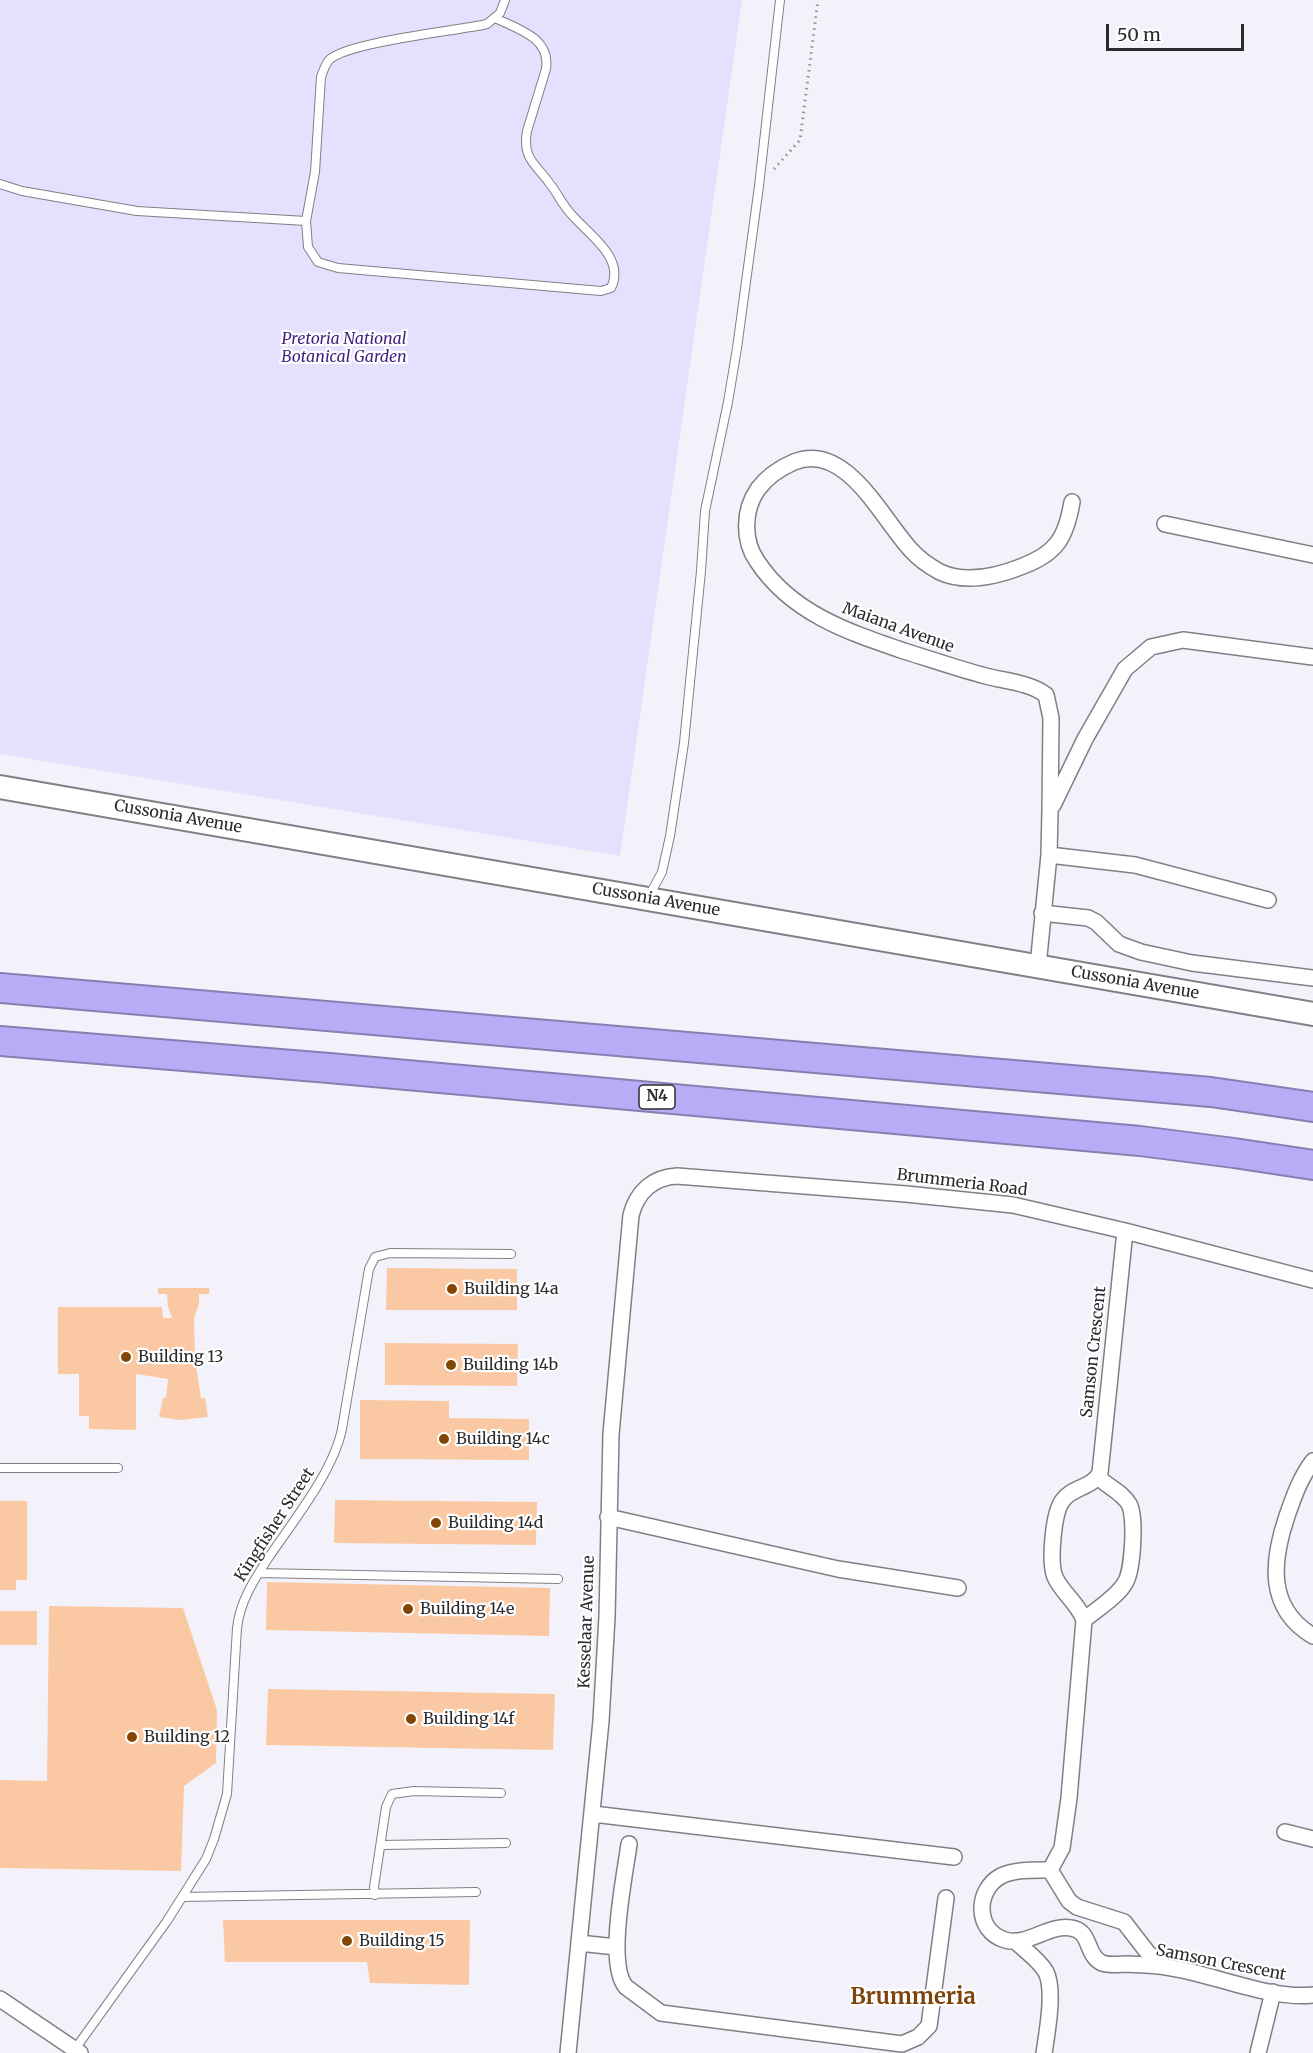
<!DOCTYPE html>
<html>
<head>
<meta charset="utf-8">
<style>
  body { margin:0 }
  #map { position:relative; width:1313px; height:2053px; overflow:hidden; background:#f3f2fa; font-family:Merriweather,serif }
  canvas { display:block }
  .scale { position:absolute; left:1106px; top:24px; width:138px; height:27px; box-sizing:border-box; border:3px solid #2b2b2e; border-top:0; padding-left:8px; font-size:18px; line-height:21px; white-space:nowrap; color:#2b2b2e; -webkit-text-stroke:4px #fff; paint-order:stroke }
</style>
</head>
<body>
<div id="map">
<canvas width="1313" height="2053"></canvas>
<div class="scale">50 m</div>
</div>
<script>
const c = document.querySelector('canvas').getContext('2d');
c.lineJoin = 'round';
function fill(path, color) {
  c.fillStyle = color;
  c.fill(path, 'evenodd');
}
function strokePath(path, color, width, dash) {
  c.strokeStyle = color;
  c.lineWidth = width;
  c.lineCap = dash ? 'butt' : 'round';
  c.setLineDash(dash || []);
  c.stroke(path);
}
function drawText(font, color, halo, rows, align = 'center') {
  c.font = font + ' Merriweather,serif';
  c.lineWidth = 4.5;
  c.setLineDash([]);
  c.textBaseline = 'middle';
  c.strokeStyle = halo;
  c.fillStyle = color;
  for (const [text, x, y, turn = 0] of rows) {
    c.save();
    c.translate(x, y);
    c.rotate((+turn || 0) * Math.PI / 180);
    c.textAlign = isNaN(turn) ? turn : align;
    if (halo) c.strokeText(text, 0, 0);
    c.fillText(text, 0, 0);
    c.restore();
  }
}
const green = new Path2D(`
  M0,0H742L620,856L0,754Z`);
const building = new Path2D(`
  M387,1268L517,1269V1310H386Z
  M158,1288H209V1294H199V1304L194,1318L195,1359L201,1398H205L208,1417L180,1420L159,1417L163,1398H166L168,1379L136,1374V1430L89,1429V1416H79V1374H58V1307H162L163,1318H172L168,1306L167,1294H158Z
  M385,1343L518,1344L517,1386L385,1385Z
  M360,1400L449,1401V1418L529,1419V1460L360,1459Z
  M335,1500L537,1502L536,1545L334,1543Z
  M0,1501H27V1580H16V1590H0Z
  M267,1582L550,1588L549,1636L266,1630Z
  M49,1606L183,1608L217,1710L216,1763L184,1786L181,1871L0,1868V1780L47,1781Z
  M0,1611H37V1645H0Z
  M268,1689L555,1694L553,1750L266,1745Z
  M223,1920H470L469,1985L370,1983L367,1962H225Z`);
const path = new Path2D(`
  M774,169L800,140L818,0`);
const lane = new Path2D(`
  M495,18C518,29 551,38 546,69L527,131C522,159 536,164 550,184C558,194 563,206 572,215C588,234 626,258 611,288L601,291L338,268L318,262L308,247L306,221L315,172L321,77C323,71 325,65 329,60C347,42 456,31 487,24L500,13L505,0
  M0,184L22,191L137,211L306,221
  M648,898L662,872L670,836L684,743L701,571L705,511L728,402L737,348L759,186L780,0
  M0,1468H118
  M259,1573L558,1579
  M381,1845L506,1843
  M375,1895L374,1887L386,1807L392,1794L414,1791L501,1793
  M182,1897L476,1892
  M75,2049L167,1921L206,1859L214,1839L227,1794L237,1628C240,1601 254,1580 269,1557C294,1520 333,1472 342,1429L369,1269L375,1257L390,1253L511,1254`);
const street = new Path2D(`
  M1165,524L1313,555
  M1053,805L1085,739L1125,669L1151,647L1183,640L1313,657
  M1049,855L1135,865L1268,900
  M1042,913L1088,918L1096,922L1119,944L1141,952L1192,963L1313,978
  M1038,966L1049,855L1050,811L1051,718L1046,695C1029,682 1002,681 982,675C956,668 930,659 904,651C848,632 791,613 757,561C743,541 743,510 758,489C767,477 780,468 794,462C846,441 882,519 911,550C919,559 929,566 940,572C966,584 998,576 1023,566C1057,553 1066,537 1072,502
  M1313,1461C1300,1478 1294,1496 1287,1516C1272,1560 1266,1608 1313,1636
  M608,1517L838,1569L958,1588
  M1084,1620C1097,1609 1117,1597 1125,1583C1133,1571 1136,1516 1129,1504C1123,1493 1107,1486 1098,1477
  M593,1814L954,1857
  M1285,1832L1313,1839
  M629,1844C625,1875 606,1964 626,1987L661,2013L902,2044L918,2037L929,2026L946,1898
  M1050,1870L1062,1848L1069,1798L1084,1620C1078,1603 1062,1593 1055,1577C1049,1563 1053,1512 1063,1500C1072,1487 1092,1488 1100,1473L1125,1231
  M1050,1870C1035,1870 1015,1869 1001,1876C975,1890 975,1931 1005,1940C1027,1947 1048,1924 1071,1928C1092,1931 1085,1955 1102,1963C1111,1966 1120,1964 1129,1964C1141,1965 1154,1965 1166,1967C1211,1973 1269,2000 1313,1995
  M1050,1870L1069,1901L1077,1907L1124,1922L1148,1953L1165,1967
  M1016,1942C1026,1951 1039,1960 1046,1972C1055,1990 1047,2033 1044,2053
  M579,1943L616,1947
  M0,1999L80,2053
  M568,2053L601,1721L607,1617L611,1434L631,1215C637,1192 653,1177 677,1176L906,1194L1013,1205L1125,1231L1313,1280
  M1258,2053L1273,1992`);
const secondary = new Path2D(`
  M0,787L1313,1014`);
const highway = new Path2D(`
  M0,988L1211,1092L1313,1107
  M0,1041L329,1068L1140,1141L1234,1153L1313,1165`);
const markers = [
  [452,1289,6,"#824502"],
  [126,1357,6,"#824502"],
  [451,1365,6,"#824502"],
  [444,1439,6,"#824502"],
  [436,1523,6,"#824502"],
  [408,1609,6,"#824502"],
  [411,1719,6,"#824502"],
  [132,1737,6,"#824502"],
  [347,1941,6,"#824502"]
];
const shields = [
  [657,1097,36]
];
const shieldNames = [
  ["N4",657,1097]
];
const parkNames = [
  ["Pretoria National",344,339],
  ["Botanical Garden",344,357]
];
const streetNames = [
  ["Maiana Avenue",898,628,20],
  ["Cussonia Avenue",178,817,10],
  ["Cussonia Avenue",656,900,10],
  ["Cussonia Avenue",1135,983,10],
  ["Brummeria Road",962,1183,7],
  ["Samson Crescent",1094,1352,-84],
  ["Kingfisher Street",275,1525,-57],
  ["Kesselaar Avenue",587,1622,-88],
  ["Samson Crescent",1221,1963,11]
];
const poiNames = [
  ["Building 14a",464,1289],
  ["Building 13",138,1357],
  ["Building 14b",463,1365],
  ["Building 14c",456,1439],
  ["Building 14d",448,1523],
  ["Building 14e",420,1609],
  ["Building 14f",423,1719],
  ["Building 12",144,1737],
  ["Building 15",359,1941]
];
const districtNames = [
  ["Brummeria",913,1998]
];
fill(green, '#e4e0fd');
fill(building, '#fac9a4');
strokePath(lane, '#807f86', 10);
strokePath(street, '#807f86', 18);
strokePath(secondary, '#807f86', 26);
strokePath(highway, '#887eb1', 32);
strokePath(path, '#909095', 3, [1.5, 4.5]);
strokePath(lane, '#fff', 8);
strokePath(street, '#fff', 15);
strokePath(secondary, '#fff', 22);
strokePath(highway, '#baabf7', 28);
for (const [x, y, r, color] of markers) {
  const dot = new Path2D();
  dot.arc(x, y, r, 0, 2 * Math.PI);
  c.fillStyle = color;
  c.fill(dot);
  strokePath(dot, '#fff', 2);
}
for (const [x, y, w] of shields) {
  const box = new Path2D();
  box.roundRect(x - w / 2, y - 12, w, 24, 4.5);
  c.fillStyle = '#fff';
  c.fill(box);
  strokePath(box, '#2b2b2e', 1.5);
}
drawText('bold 15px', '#2b2b2e', null, shieldNames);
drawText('italic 16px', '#421f82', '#fff', parkNames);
drawText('16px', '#2b2b2e', '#fff', streetNames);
drawText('16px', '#2b2b2e', '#fff', poiNames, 'left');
drawText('bold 22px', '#7c440d', '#fff', districtNames);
</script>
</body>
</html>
